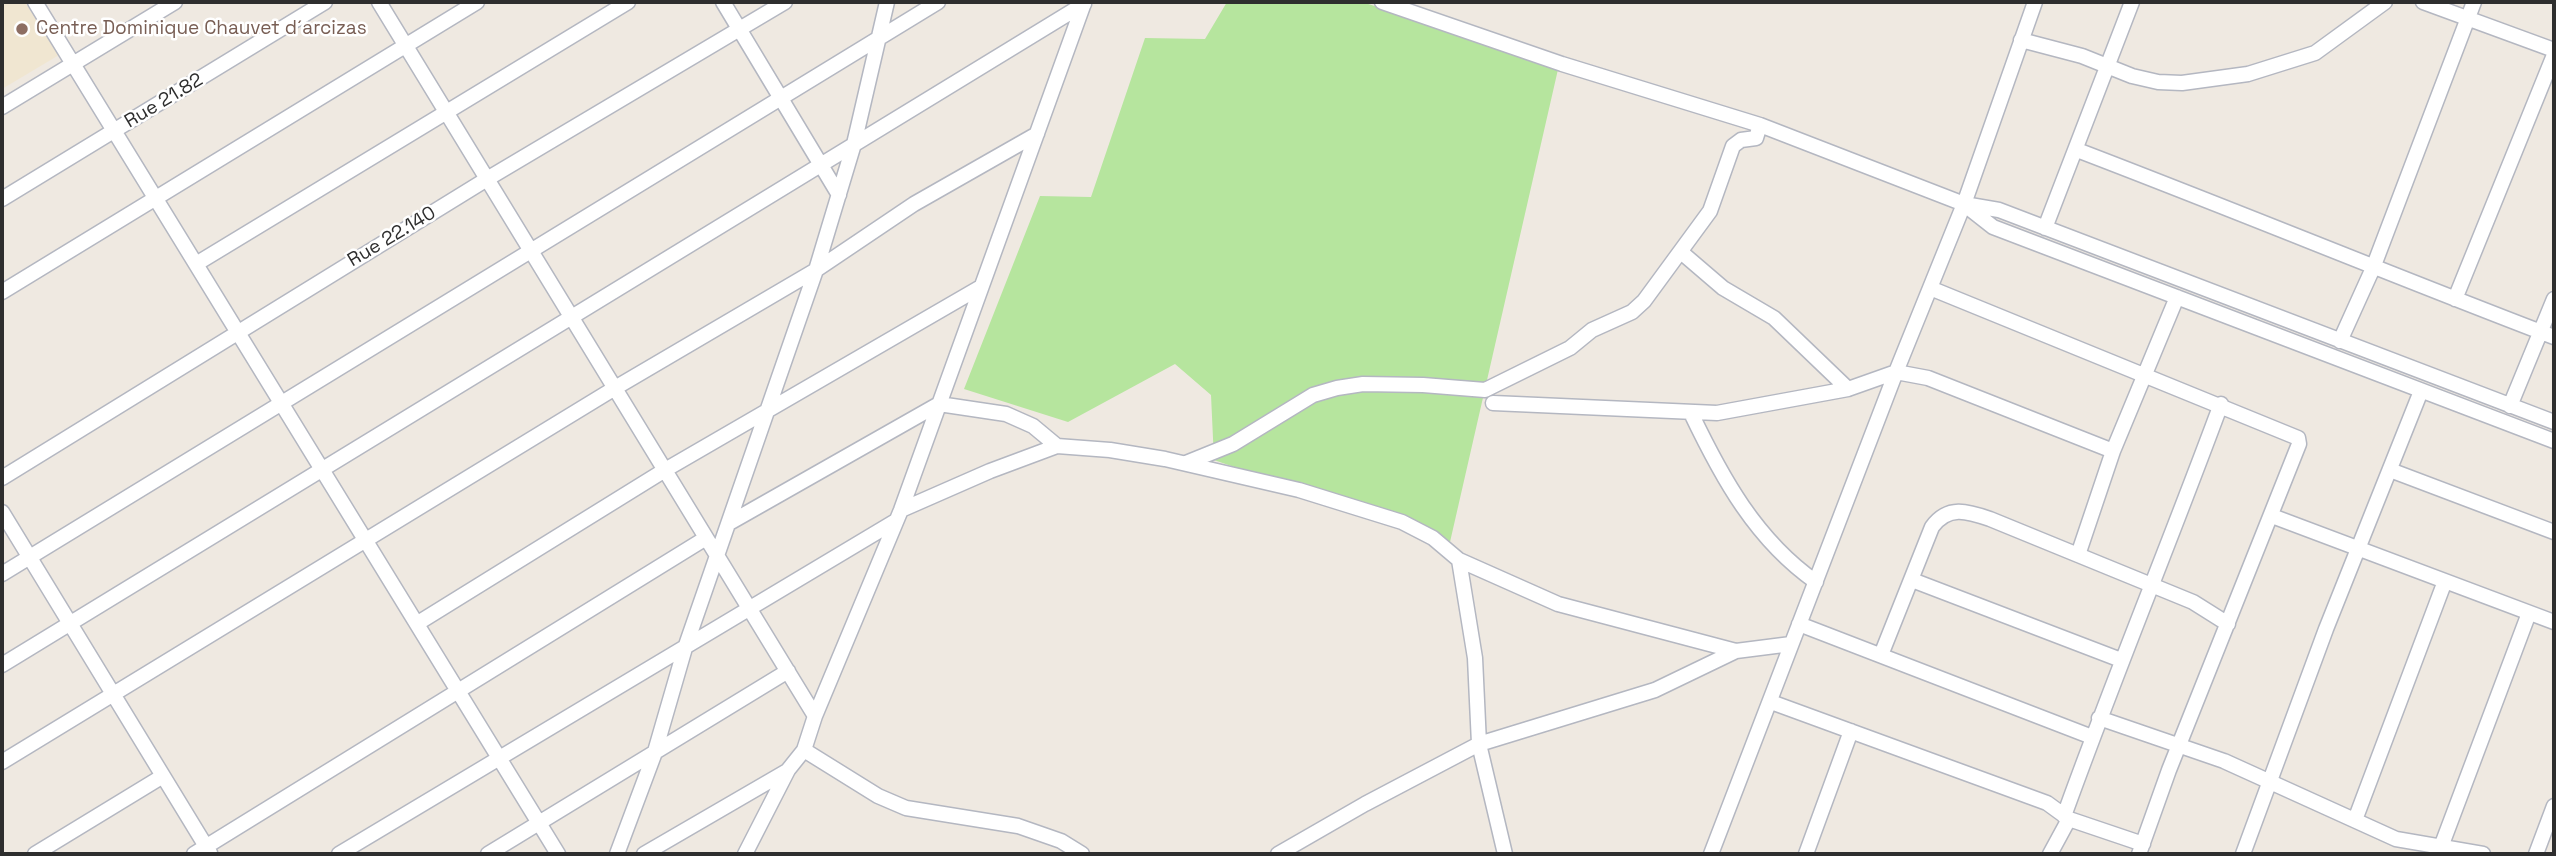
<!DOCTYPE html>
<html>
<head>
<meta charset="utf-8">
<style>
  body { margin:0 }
  #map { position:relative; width:2556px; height:856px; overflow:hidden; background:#efe9e1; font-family:"Space Grotesk",sans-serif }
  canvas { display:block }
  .frame { position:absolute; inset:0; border:4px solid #2e2e2e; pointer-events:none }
</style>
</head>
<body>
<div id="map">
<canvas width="2556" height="856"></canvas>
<div class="frame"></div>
</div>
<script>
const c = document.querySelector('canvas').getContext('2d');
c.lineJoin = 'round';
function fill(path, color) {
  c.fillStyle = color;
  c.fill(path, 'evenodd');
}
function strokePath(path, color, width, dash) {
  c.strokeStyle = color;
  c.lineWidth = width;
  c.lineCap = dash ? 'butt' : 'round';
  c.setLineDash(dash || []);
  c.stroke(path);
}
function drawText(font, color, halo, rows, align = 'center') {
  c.font = font + ' "Space Grotesk",sans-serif';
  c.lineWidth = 5;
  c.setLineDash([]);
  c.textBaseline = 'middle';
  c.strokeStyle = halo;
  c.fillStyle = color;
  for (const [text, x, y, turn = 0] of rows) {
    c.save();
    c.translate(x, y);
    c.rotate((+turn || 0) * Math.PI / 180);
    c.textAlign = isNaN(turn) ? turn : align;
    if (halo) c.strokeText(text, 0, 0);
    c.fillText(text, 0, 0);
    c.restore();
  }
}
const education = new Path2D(`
  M2,2H25L59,55L2,89Z`);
const green = new Path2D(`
  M1227,2H1362L1559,65L1450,542L1214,460L1211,395L1175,364L1068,422L964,389L1040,196L1091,197L1145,38L1205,39Z`);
const minor = new Path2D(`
  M35,2L558,854
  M379,2L815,716
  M723,2L839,195
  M1382,2L1562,64L1760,125L1964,204L1999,210L2554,422
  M2423,2L2554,50
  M2021,40L2082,56L2132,76L2158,82L2182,83L2248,74L2315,53L2385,2
  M2,107L175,2
  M2077,150C2237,211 2394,276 2554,337
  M2,199L325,2
  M1965,205L1993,227L2554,441
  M2045,228L2132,2
  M1681,252L1723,288L1774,318L1848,389
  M196,264L628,2
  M1930,288L2298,438L2299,444L2169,770L2139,854
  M2,292L477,2
  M2455,299L2554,55
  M2340,341L2373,268L2474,2
  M1493,403L1717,413L1848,389L1896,372L1928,378L2113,451
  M2510,406L2554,299
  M1691,413C1722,478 1756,540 1816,582
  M1186,463L1233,444L1313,395L1337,388L1363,384L1423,385L1485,390L1570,348L1592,330L1632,312L1644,301L1710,211L1733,146L1741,140L1756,138L1760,125
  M2390,470L2554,532
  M2,478L487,179L785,2
  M901,510L990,471L1057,446L1110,450L1165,459L1299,490L1402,522L1433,538L1459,560L1558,604L1736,651
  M2,512L210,853
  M2272,516L2554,622
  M731,522L939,404L1006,414L1033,426L1057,446
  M2078,555L2113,451L2177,297
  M1459,560L1475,658L1479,744L1505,854
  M2,574L938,2
  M1912,580L2121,660
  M418,623L665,470L979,288
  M1799,624L2092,737
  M1881,655L1932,527C1948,505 1967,511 1990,519L2193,602L2228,624
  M2,665L1084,4
  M1771,702L2047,803L2069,819L2143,844
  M2099,718L2224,761L2396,839L2483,854
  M804,750L878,796L906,808L1018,826L1061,841L1082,854
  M2,762L615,388L816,270L914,204L1037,134
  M2064,816C2114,677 2170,542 2221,404
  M2355,820L2445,581
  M2441,847L2529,613
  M35,854L163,776
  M194,854L706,538
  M339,854L894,522
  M488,854L788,671
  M617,854L654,755L685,648L816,270L854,144L887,2
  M644,854L787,771
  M745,854L788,770L804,750L815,716L901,510L1084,3
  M1278,854L1365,804L1479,744L1655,690L1736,651L1791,644
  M1711,854L1896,372L1964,204L2035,2
  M1806,854L1851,731
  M2050,854L2069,819
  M2243,854L2326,629L2421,391
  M2536,854L2554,806`);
const markers = [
  [22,29,7,"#8d6e63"]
];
const educationNames = [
  ["Centre Dominique Chauvet d´arcizas",36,29]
];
const streetNames = [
  ["Rue 21.82",164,101,-31],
  ["Rue 22.140",392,237,-31]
];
fill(education, '#f0e6d1');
fill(green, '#b6e59e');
strokePath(minor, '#b4b7c1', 17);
strokePath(minor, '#fff', 14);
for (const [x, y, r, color] of markers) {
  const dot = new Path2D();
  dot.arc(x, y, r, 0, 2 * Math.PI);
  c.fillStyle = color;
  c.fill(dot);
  strokePath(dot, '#fff', 2.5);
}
drawText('19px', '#785e54', '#fff', educationNames, 'left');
drawText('19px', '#2e2e2e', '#fff', streetNames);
</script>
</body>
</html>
